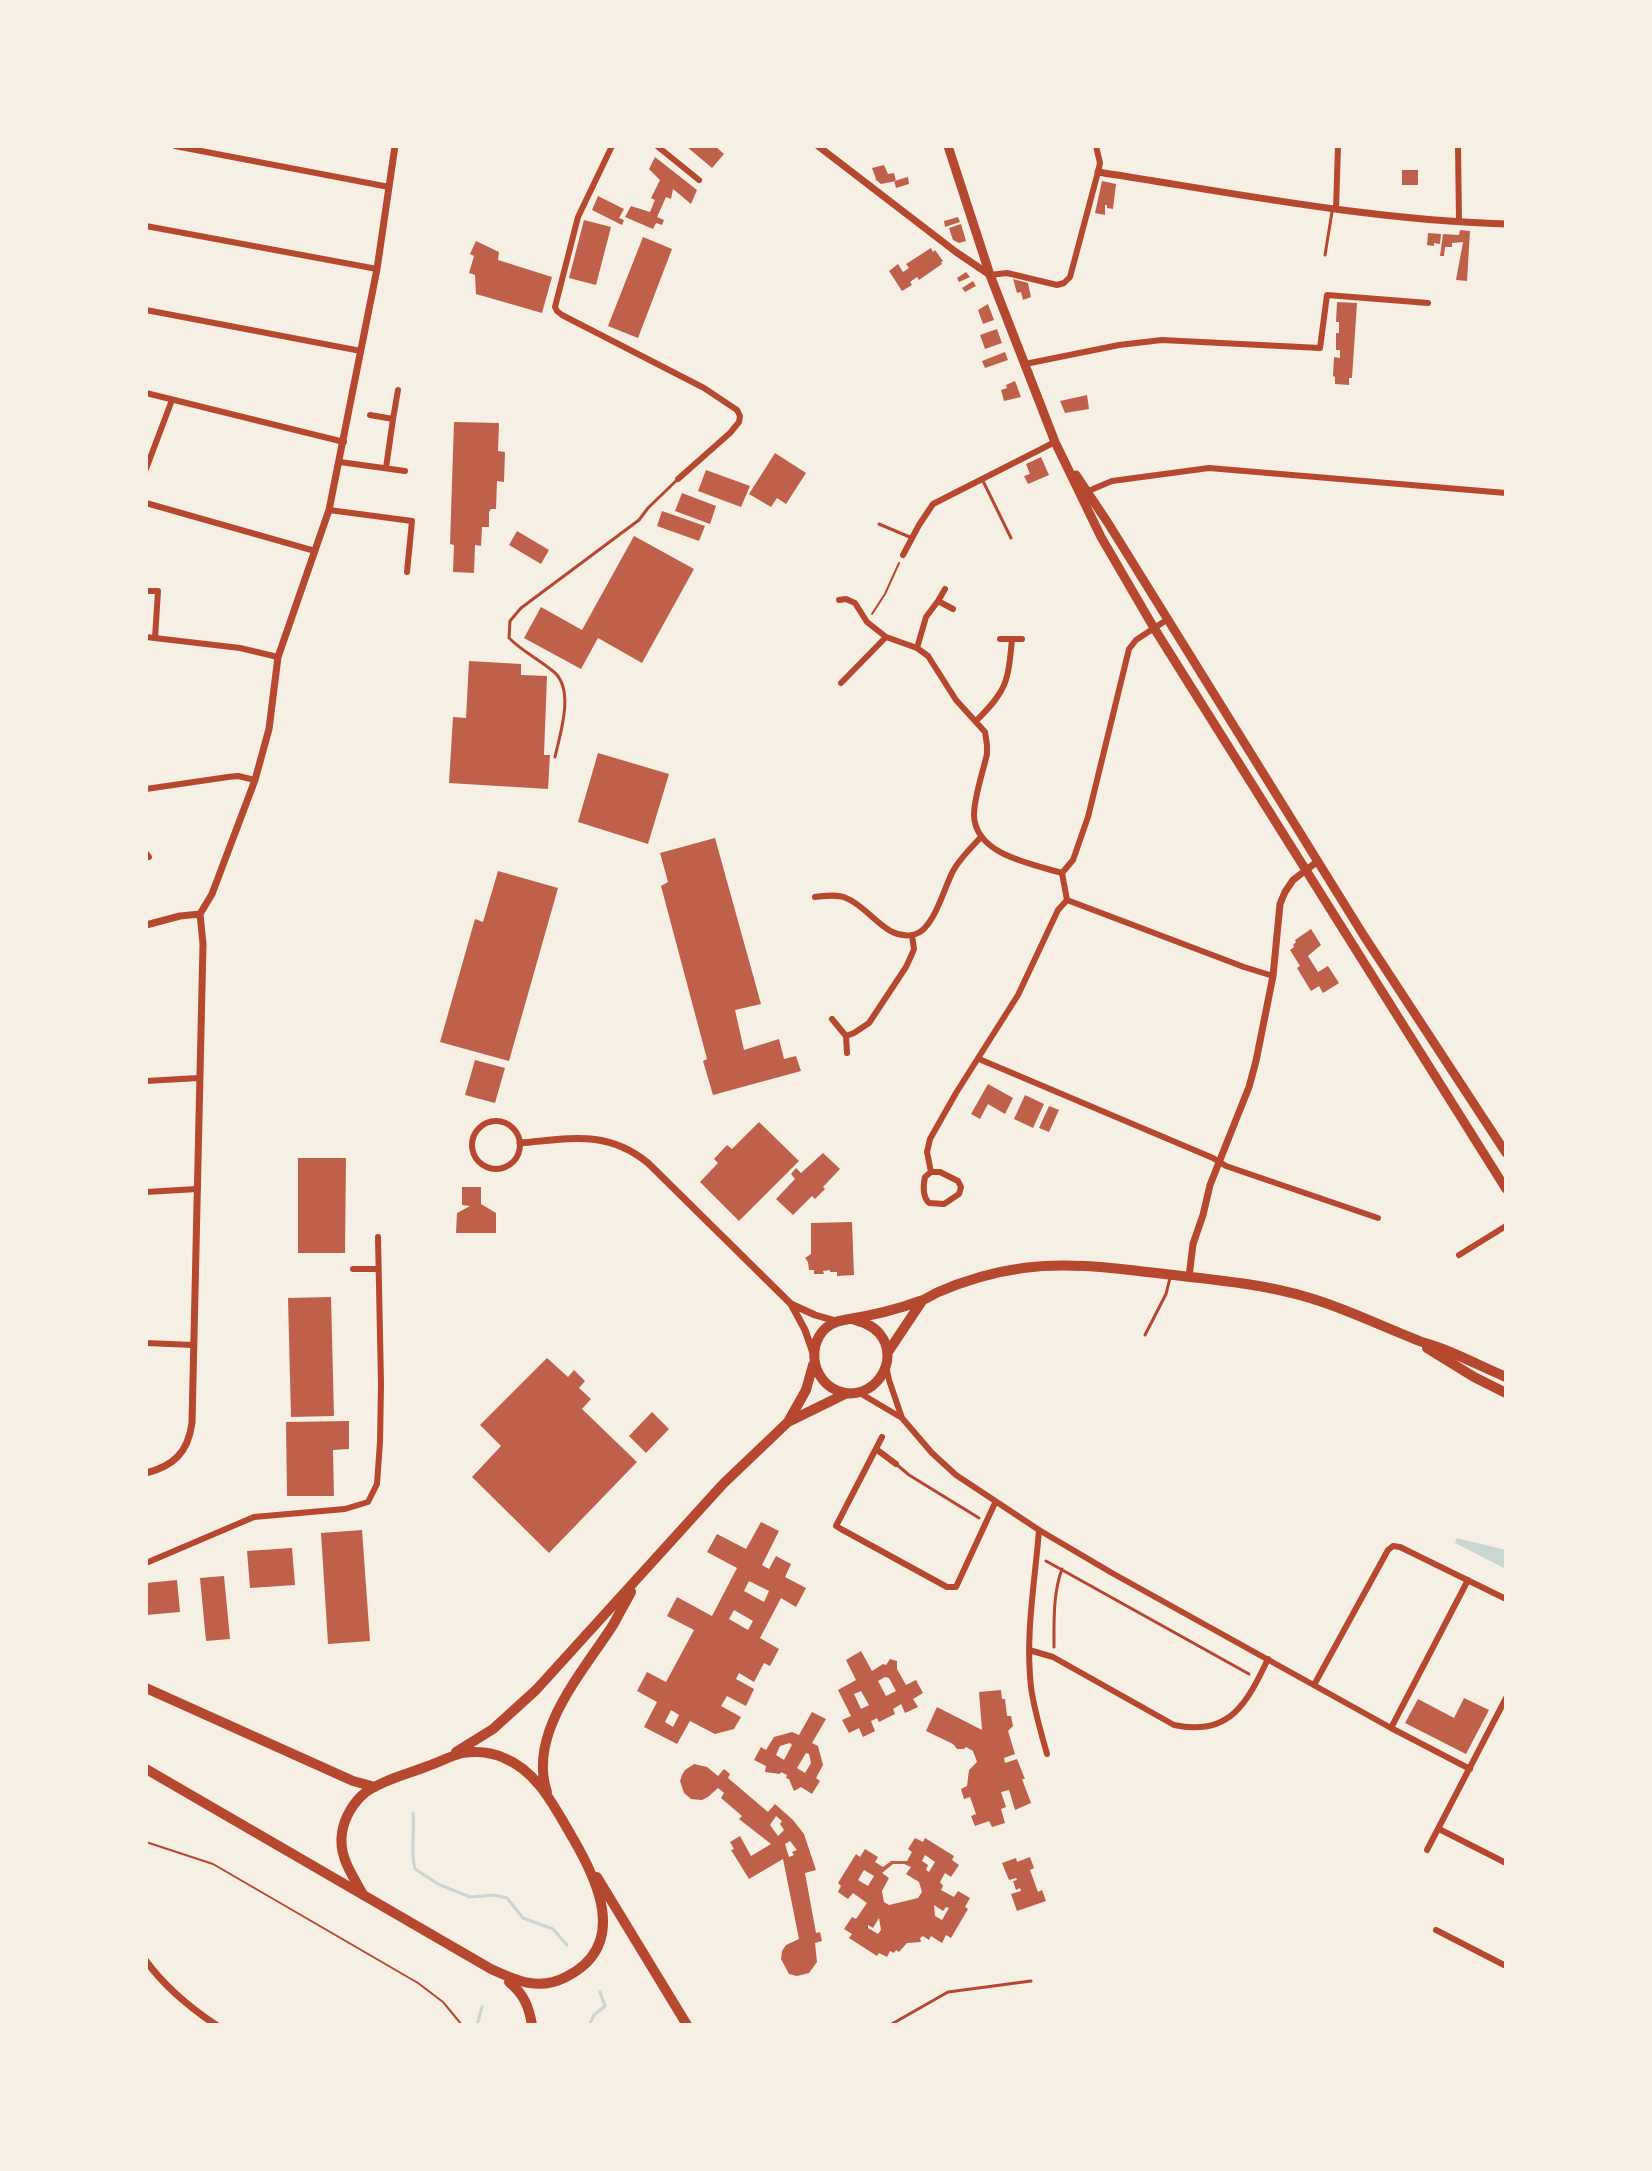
<!DOCTYPE html>
<html>
<head>
<meta charset="utf-8">
<style>
  body { margin:0 }
  #map { position:relative; width:1652px; height:2171px; overflow:hidden; background:#f6efe4; font-family:Ubuntu,sans-serif }
  canvas { display:block }
  .frame { position:absolute; inset:0; border:148px solid #f6efe4; pointer-events:none }
</style>
</head>
<body>
<div id="map">
<canvas width="1652" height="2171"></canvas>
<div class="frame"></div>
</div>
<script>
const c = document.querySelector('canvas').getContext('2d');
c.lineJoin = 'round';
function fill(path, color) {
  c.fillStyle = color;
  c.fill(path, 'evenodd');
}
function strokePath(path, color, width, dash) {
  c.strokeStyle = color;
  c.lineWidth = width;
  c.lineCap = dash ? 'butt' : 'round';
  c.setLineDash(dash || []);
  c.stroke(path);
}
const water = new Path2D(`
  M1457,1538L1506,1550V1569L1455,1543Z`);
const stream = new Path2D(`
  M413,1813C415,1832 410,1850 415,1869L438,1884L470,1897L494,1895L507,1898L523,1918L553,1929L567,1945
  M477,2025L482,2007
  M589,2025L594,2015L605,2006L600,1992`);
const building = new Path2D(`
  M686,146H715L724,154L712,168Z
  M655,157L697,190L691,204L673,189L671,199L666,197L657,217L664,220L662,225L656,223L653,229L625,217L631,206L650,212L655,200L651,198L660,180L649,169Z
  M884,165L888,174L894,173L896,181L881,184L875,179H876L872,168Z
  M1402,170H1418V185H1402Z
  M908,177L909,184L896,188L894,181Z
  M1102,181L1116,184L1113,209L1107,208V205H1105V215L1095,213Z
  M598,196L624,209L619,218L624,220L622,225L592,210Z
  M958,217L960,222L945,227L944,221Z
  M584,220L611,227L596,285L569,278Z
  M961,224L966,241L959,243L953,240L949,228Z
  M1460,230L1470,231L1467,281L1456,280L1463,242L1452,243V247H1445L1444,256H1440L1443,234L1459,235Z
  M1428,233L1441,234L1440,244L1434,243V246L1427,245Z
  M643,237L672,249L638,338L608,326Z
  M476,241L499,252L498,260L552,277L542,313L476,294L475,275L469,273L474,256L470,254Z
  M931,248L933,252L935,250L943,261L941,262L942,264L919,280L917,277L910,282L912,285L902,291L889,271L898,264L903,272L909,268L906,264Z
  M966,272L970,277L959,282L957,278Z
  M1013,279L1028,283L1031,297L1023,300L1021,292L1017,293Z
  M973,281L976,286L965,292L962,288Z
  M1337,302L1357,303L1352,378H1349V385L1335,384V377L1333,376L1334,357L1340,358V350H1336V333H1339V322H1336Z
  M988,304L994,320L983,324L978,310Z
  M997,329L1002,343L985,349L980,335Z
  M1005,352L1008,360L985,368L982,361Z
  M1015,381L1021,397L1004,401L1001,390L1007,388L1006,385Z
  M1087,395L1089,409L1065,413L1060,401Z
  M454,422L499,423L498,451L505,452L504,482L497,481L496,509H491L489,512V527H482L481,546L475,545L474,573L453,572L454,545L450,544Z
  M775,453L806,473L786,504L777,498L771,507L749,494Z
  M1041,457L1049,475L1028,484L1024,476L1030,474L1026,464Z
  M706,470L750,486L741,507L698,491Z
  M682,493L716,506L710,524L675,511Z
  M662,511L705,526L699,541L657,526Z
  M517,531L549,550L541,564L509,545Z
  M634,536L694,569L642,663L598,638L581,669L524,638L541,607L582,630Z
  M469,661L521,664V675L547,676L544,755H550L548,789L449,783L453,717L466,718Z
  M598,753L669,774L648,844L578,822Z
  M715,838L761,1004L735,1010L744,1050L779,1039L784,1059L796,1056L801,1071L713,1095L703,1061L707,1059L661,886L668,882L660,853Z
  M498,871L558,888L509,1061L440,1042L475,919L483,922Z
  M1311,929L1321,945L1308,956L1318,972L1328,966L1339,983L1323,993L1319,986L1311,991L1297,968L1300,966L1290,950L1294,947L1293,945L1296,942L1295,940Z
  M475,1060L505,1068L495,1103L465,1095Z
  M988,1084L1013,1098L1005,1114L988,1104L980,1119L971,1114Z
  M1025,1095L1044,1104L1033,1128L1014,1119Z
  M1049,1106L1059,1110L1049,1132L1039,1128Z
  M759,1122L799,1161L739,1221L700,1182L718,1163L714,1159L727,1145L732,1149Z
  M823,1153L840,1169L823,1187L825,1189L815,1199L812,1196L793,1215L776,1199L795,1179L791,1174L796,1168L801,1173Z
  M298,1158H346L345,1253H298Z
  M462,1187H481V1204L496,1213V1233H456L457,1213L470,1206L462,1205Z
  M852,1222L854,1275L837,1276V1272H830V1270L823,1271L824,1274H814V1270H809L808,1262L805,1258L811,1254V1223Z
  M331,1297L334,1416L291,1417L288,1298Z
  M547,1358L568,1377L574,1370L585,1381L579,1388L591,1399L582,1409L637,1462L549,1553L472,1477L501,1446L480,1425Z
  M652,1412L669,1429L646,1453L629,1436Z
  M349,1421V1449L333,1450L334,1496H287L286,1422Z
  M761,1522L779,1531L762,1565L769,1569L776,1556L791,1564L785,1577L806,1588L796,1607L781,1598L760,1638L779,1649L770,1666L764,1663L754,1682L739,1673L736,1679L754,1689L746,1706L727,1696L721,1706L741,1717L734,1729L715,1734L690,1721L677,1744L644,1727L657,1702L637,1691L647,1672L666,1682L694,1630L667,1616L677,1597L712,1616L737,1568L707,1552L717,1534L746,1549ZM749,1581L769,1591L764,1602L744,1591ZM734,1610L753,1621L748,1630L729,1619ZM671,1710L679,1715L673,1727L665,1722Z
  M362,1530L370,1641L328,1644L321,1533Z
  M292,1548L295,1585L250,1588L247,1551Z
  M224,1576L230,1639L206,1641L200,1578Z
  M177,1580L180,1612L146,1615V1583Z
  M861,1651L872,1671L883,1664L886,1665L890,1659L897,1661V1669L906,1685L916,1680L923,1693L913,1699L918,1707L905,1713L901,1704L893,1709L895,1714L879,1722L877,1718L871,1721L875,1731L863,1737L859,1728L849,1733L842,1720L851,1716L838,1690L856,1680L846,1660ZM885,1677L889,1678L896,1691L886,1696L878,1681ZM861,1691L869,1705L861,1709L854,1694Z
  M1001,1690L1002,1699H1005L1007,1716H1011L1013,1726L1008,1731L1015,1754L1004,1758L1005,1763L1017,1759L1025,1779H1022L1031,1803L1015,1810L1009,1790L1001,1792L1006,1807L1001,1809L1005,1823L992,1827L989,1821L975,1826L971,1816L976,1814L970,1797L964,1799L961,1789L967,1786L969,1770L977,1762L973,1751L966,1747L964,1749H957L953,1744L926,1731L937,1707L982,1730L979,1692Z
  M1464,1698L1489,1710L1466,1754L1405,1723L1418,1699L1454,1718Z
  M812,1712L826,1719L812,1743L818,1746L823,1765L816,1778L820,1781L812,1794L801,1787L794,1791L789,1779L786,1778L787,1775L781,1772L780,1774L765,1772L766,1766L754,1760L761,1747L766,1750L774,1737L792,1732L799,1735ZM790,1743L792,1745L784,1760L776,1755L780,1746ZM806,1753L809,1754L811,1763L805,1773L797,1768Z
  M694,1764L707,1767L718,1776L724,1769L730,1774L728,1778L768,1812L775,1804L793,1820L804,1834L816,1870L805,1873L816,1933L820,1932L822,1941L815,1943L817,1962L809,1973L797,1976L789,1974L781,1959L782,1951L786,1945L799,1939L783,1859L749,1879L731,1850L734,1849L730,1842L740,1836L751,1856L771,1844L739,1819L742,1816L721,1798L724,1793L718,1788L708,1797L702,1800L691,1799L684,1793L680,1781L682,1775L685,1770ZM776,1816L782,1821L780,1824L784,1830L778,1836L770,1825ZM790,1841L797,1850L792,1852L794,1855L789,1857L785,1844Z
  M915,1838L923,1842L925,1838L954,1856L952,1860L959,1865L951,1877L945,1873L940,1882L943,1886L941,1890L954,1897L958,1891L970,1898L965,1907L968,1909L951,1938L946,1935L942,1943L931,1936L929,1940L923,1936L920,1938L921,1942L907,1943L899,1952L896,1950L894,1953L890,1951L887,1957L879,1953L877,1956L849,1938L852,1934L844,1929L852,1917L856,1919L867,1903L853,1893L848,1899L838,1892L841,1886L838,1883L856,1854L860,1857L865,1849L878,1857L875,1862L883,1867L891,1861H907L912,1852L908,1849ZM925,1855L935,1862L929,1872L926,1870L928,1865L922,1861ZM893,1864H904L911,1867L906,1874L919,1882L922,1892L918,1898L889,1905L884,1902L882,1891L889,1878L882,1873ZM864,1870L874,1876L868,1886L858,1880ZM934,1905L943,1911L946,1907L949,1908L942,1920L935,1916ZM879,1918L881,1930L878,1934L868,1928V1925L873,1928Z
  M1030,1857L1034,1868L1030,1870L1038,1892L1042,1890L1046,1901L1017,1911L1011,1894L1021,1891L1020,1888L1016,1890L1013,1881L1017,1880L1016,1878L1009,1880L1002,1863L1016,1858L1017,1862Z`);
const path = new Path2D(`
  M872,614L885,594L899,563
  M146,1842L213,1864L418,1983L443,2002L462,2025`);
const service = new Path2D(`
  M1325,255L1332,212
  M982,479L1011,538
  M879,524L912,538
  M555,757C560,734 575,690 554,672C540,660 523,652 509,638L510,621L521,608L639,520L648,508L678,479
  M1145,1335L1166,1294L1170,1278
  M896,1464L909,1475L979,1518
  M1046,1561L1249,1674
  M1054,1647C1054,1621 1053,1593 1062,1569
  M890,2025L948,1992L1031,1981`);
const minor = new Path2D(`
  M175,146L389,187
  M612,146L578,217L555,307L557,311L562,315L704,388L737,410L740,416L739,422L730,433L678,479
  M657,146L699,180
  M1458,146L1459,222
  M1336,209L1338,146
  M146,226L377,269
  M990,275L1007,273L1057,285L1064,283L1070,277L1098,172L1100,163L1096,146
  M146,310L361,351
  M1025,364L1119,345L1162,340L1320,348L1327,295L1428,303
  M146,393L344,442
  M370,415L393,419L386,468
  M393,419L398,390
  M340,462L405,471
  M146,469L172,400
  M1086,492L1112,481L1209,468L1506,493
  M146,503L315,551
  M329,510L412,521L407,572
  M903,555L919,525L933,504L1055,442
  M146,591H158L155,638
  M839,600L846,599L855,603L867,622L886,637L917,648L928,656L956,700L985,732L987,745V754C983,772 974,797 974,815C975,855 1032,864 1062,873
  M938,601L945,589
  M146,637L240,648L278,657
  M1000,639H1022
  M917,648L926,617L938,601L953,609
  M841,683L886,637
  M976,721C1007,690 1008,683 1012,639
  M146,789L228,777L238,776L255,780
  M146,853L149,857
  M815,897C825,896 837,894 846,898C870,907 886,943 916,934C934,928 944,888 953,871C960,858 971,848 981,837
  M1067,900L1244,967L1273,976
  M832,1019L846,1036L847,1053
  M846,1036L854,1033L869,1023L906,967L912,954L914,949L912,935
  M979,1059L1213,1158L1226,1166L1378,1218
  M146,1081L199,1078
  M472 1145a24 24 0 1 1 48 0a24 24 0 1 1-48 0Z
  M931,1172L925,1177C923,1186 922,1196 929,1203L944,1204L959,1194L961,1187L958,1181L940,1172H931L927,1152L930,1139L956,1093L1018,995L1058,910L1067,900L1062,873L1073,860L1088,817L1129,649L1136,640L1168,619
  M146,1192L197,1189
  M1459,1255L1506,1226
  M353,1269H378
  M146,1343L193,1345
  M886,1366L889,1380L902,1418
  M858,1392L902,1418L932,1453L956,1475L1039,1530L1112,1573L1391,1728L1470,1769
  M882,1437L836,1526L841,1529L947,1587H956L995,1503
  M876,1449L896,1464
  M1039,1530C1035,1582 1025,1634 1031,1687C1034,1710 1041,1732 1047,1754
  M146,1563L254,1517L345,1509L368,1502L377,1484L380,1442L381,1384L378,1237
  M1029,1650L1053,1657L1174,1725C1230,1737 1247,1703 1268,1659
  M1314,1685L1388,1550L1393,1546L1400,1547L1506,1599
  M1391,1728L1468,1580
  M1439,1829L1506,1863
  M1427,1850L1506,1698
  M1436,1930L1506,1966`);
const tertiary = new Path2D(`
  M818,146L956,252L990,275
  M1098,172C1233,193 1369,220 1506,224
  M146,925L180,916L200,914
  M520,1143C569,1139 606,1129 648,1163L791,1304L815,1315L836,1321
  M1189,1277L1193,1244L1203,1215L1210,1185L1249,1087L1256,1061L1273,976L1280,904L1285,892L1293,880L1318,861
  M791,1304L805,1330L813,1353
  M146,1473C174,1466 188,1452 192,1423L203,944L200,914L212,894L255,780L269,729L278,657L329,510L377,269L395,146
  M146,1961C165,1987 189,2007 216,2025`);
const primary = new Path2D(`
  M948,146L990,275L1055,442L1101,537L1154,628L1506,1189
  M1076,475L1108,523L1364,936L1506,1153`);
const trunk = new Path2D(`
  M852,1319C862,1322 872,1325 879,1333C903,1361 872,1404 838,1391C804,1377 807,1325 844,1320C869,1316 896,1310 920,1301C926,1299 931,1296 936,1293C963,1281 994,1272 1023,1268C1067,1262 1112,1268 1156,1273C1207,1279 1261,1283 1310,1298C1347,1309 1381,1326 1417,1340C1424,1343 1432,1345 1440,1348C1462,1356 1484,1368 1506,1377
  M1427,1348L1474,1377L1506,1393
  M888,1352L922,1301
  M790,1421L847,1393
  M146,1688L353,1781L375,1787
  M456,1752L493,1729L536,1690L723,1484L788,1422L806,1390L813,1365
  M146,1769L491,1969C517,1981 539,1991 566,1977C630,1945 597,1879 571,1835C554,1806 537,1771 504,1758C491,1752 476,1751 462,1753C451,1756 439,1762 428,1766C408,1774 383,1780 366,1792C354,1801 344,1818 342,1833C338,1857 353,1875 363,1895
  M547,1792C527,1733 583,1672 613,1625C619,1614 625,1603 631,1592
  M597,1877L687,2025
  M509,1982C524,1994 529,2007 532,2025`);
fill(water, '#c9d6d2');
strokePath(stream, '#c9d6d2', 3);
fill(building, '#bf614a');
strokePath(path, '#b5482f', 2);
strokePath(service, '#b5482f', 3);
strokePath(minor, '#b5482f', 6);
strokePath(tertiary, '#b5482f', 7);
strokePath(primary, '#b5482f', 9);
strokePath(trunk, '#b5482f', 10);
</script>
</body>
</html>
